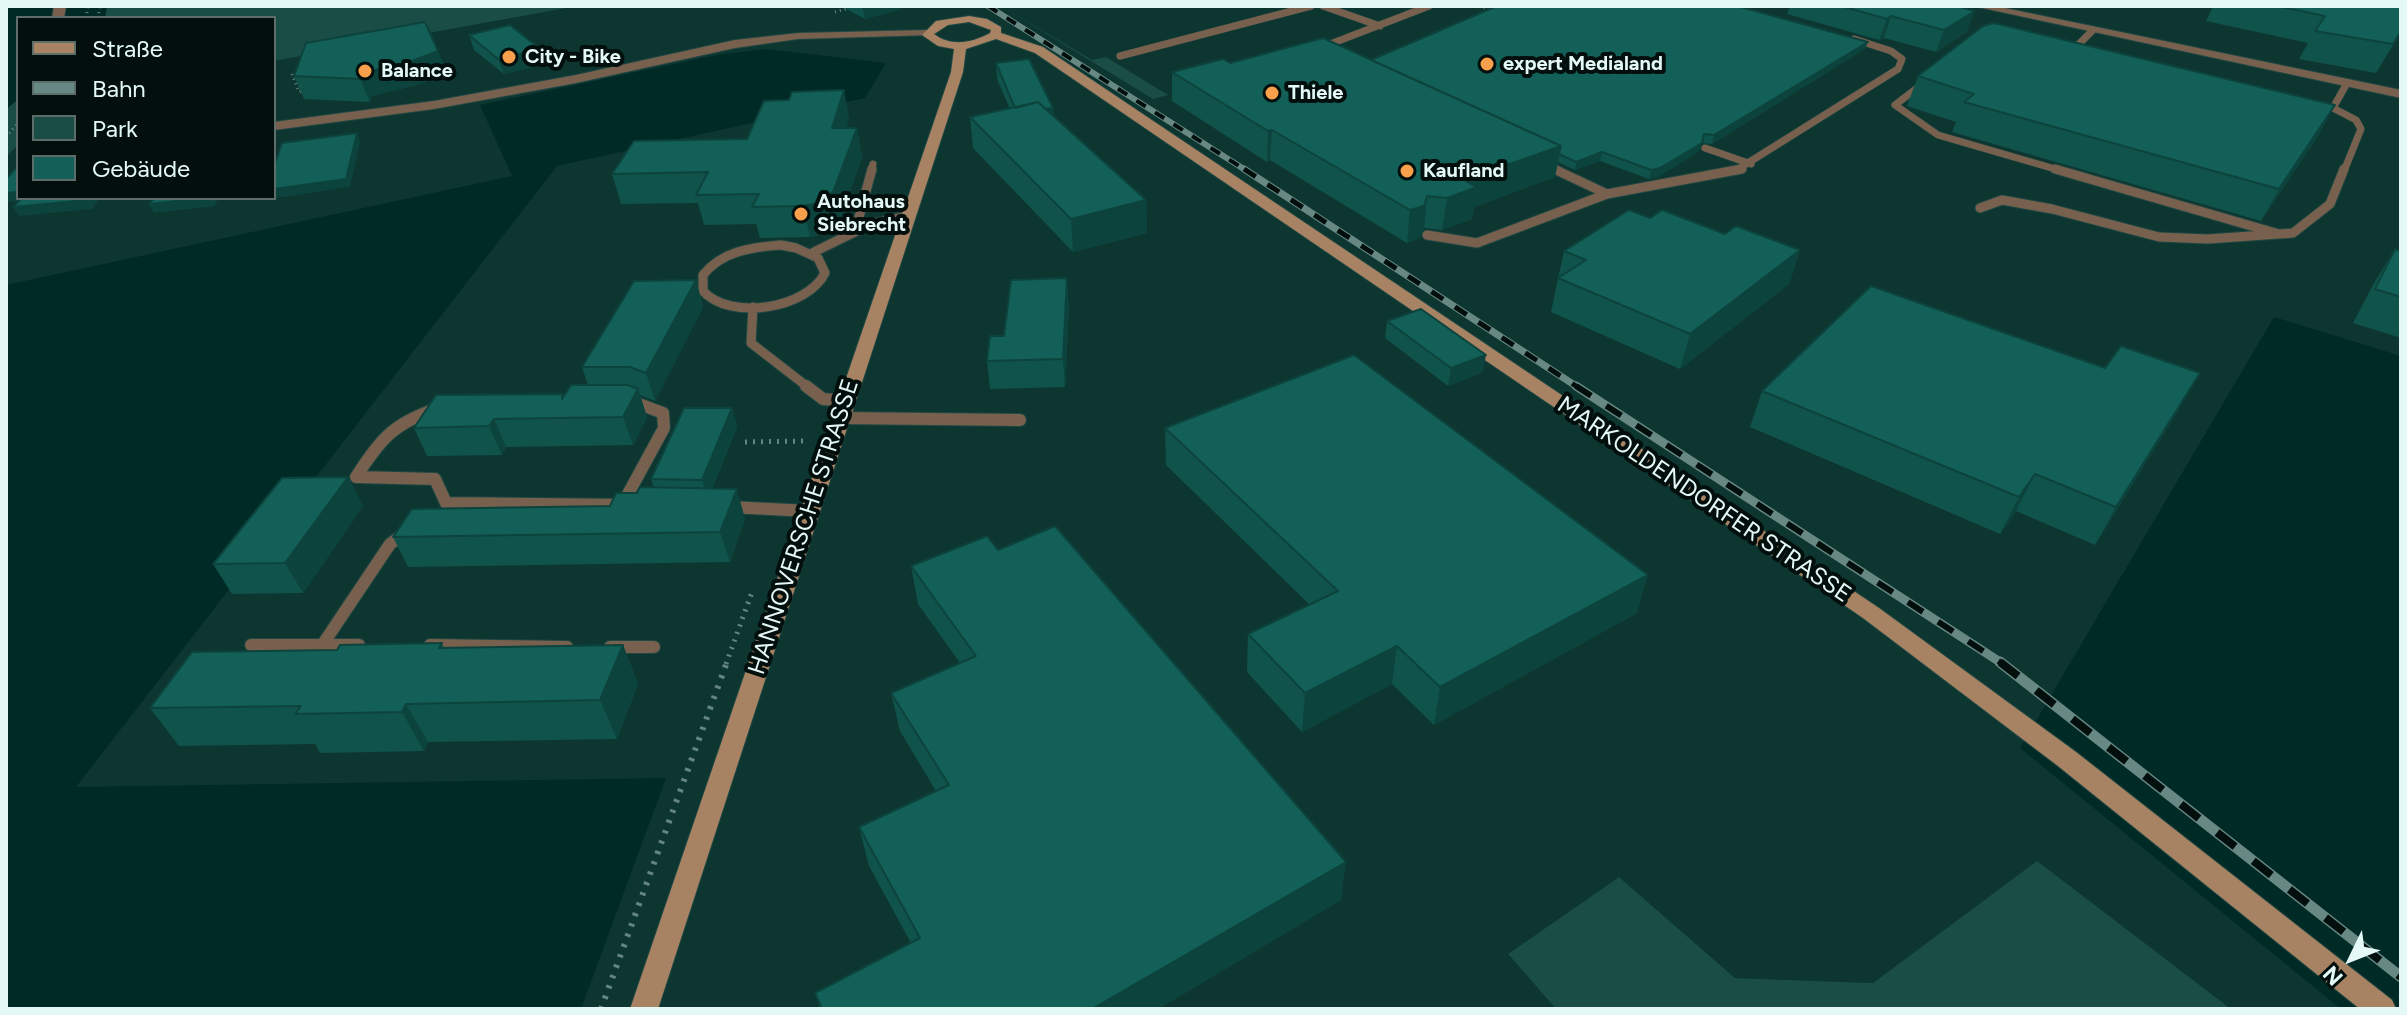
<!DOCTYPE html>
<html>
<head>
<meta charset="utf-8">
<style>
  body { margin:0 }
  #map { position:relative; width:2407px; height:1015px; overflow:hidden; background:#002a25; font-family:Figtree,sans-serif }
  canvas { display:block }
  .frame { position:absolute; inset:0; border:8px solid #e4f9f5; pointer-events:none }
  .legend { position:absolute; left:16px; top:16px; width:260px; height:184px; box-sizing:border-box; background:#020f0d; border:2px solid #5c6d6a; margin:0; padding:10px 14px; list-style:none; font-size:24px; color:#e4f9f5 }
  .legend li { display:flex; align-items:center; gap:16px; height:40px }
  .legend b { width:40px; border:2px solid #5c6d6a }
  .north { position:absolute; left:2311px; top:919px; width:80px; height:80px; -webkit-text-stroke:6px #020f0d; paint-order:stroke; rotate:227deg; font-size:22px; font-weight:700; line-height:32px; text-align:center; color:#e4f9f5 }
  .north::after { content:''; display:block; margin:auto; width:28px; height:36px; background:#e4f9f5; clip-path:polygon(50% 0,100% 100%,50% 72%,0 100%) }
</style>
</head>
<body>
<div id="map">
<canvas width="2407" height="1015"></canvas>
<div class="frame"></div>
<ul class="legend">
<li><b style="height:10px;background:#a78364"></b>Straße</li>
<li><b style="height:10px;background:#678883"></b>Bahn</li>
<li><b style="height:22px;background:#194d46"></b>Park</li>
<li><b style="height:22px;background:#126057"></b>Gebäude</li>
</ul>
<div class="north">N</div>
</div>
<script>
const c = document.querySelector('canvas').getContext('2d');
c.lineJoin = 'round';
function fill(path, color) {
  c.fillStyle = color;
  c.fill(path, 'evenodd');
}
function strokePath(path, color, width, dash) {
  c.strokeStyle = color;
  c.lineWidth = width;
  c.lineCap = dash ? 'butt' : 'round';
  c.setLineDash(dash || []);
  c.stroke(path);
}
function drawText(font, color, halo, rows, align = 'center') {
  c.font = font + ' Figtree,sans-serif';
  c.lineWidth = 8;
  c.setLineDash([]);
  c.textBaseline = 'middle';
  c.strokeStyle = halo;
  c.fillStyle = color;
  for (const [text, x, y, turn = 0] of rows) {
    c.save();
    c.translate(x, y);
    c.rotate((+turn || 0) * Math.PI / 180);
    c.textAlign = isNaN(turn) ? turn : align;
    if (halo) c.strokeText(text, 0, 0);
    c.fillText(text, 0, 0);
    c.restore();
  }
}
const built = new Path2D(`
  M578,6H2401V356L2274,317L2020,748L2341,1009H2231L2037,862L1873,983L1735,978L1619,877L1508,954L1556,1009H581L666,778L76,787L557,166L865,98L886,63L766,49L717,55L480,105L512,176L6,285V157L18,145V198H274V61Z`);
const green = new Path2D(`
  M107,6H578L274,61V18H105Z
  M1001,6L1092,60L1106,57L1168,95L1153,99Z
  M18,100V145L6,157V109Z
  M2037,861L2231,1009H1556L1508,954L1619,877L1735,978L1873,983Z`);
const pathFar2 = new Path2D(`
  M1479,6L1488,9
  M835,12L846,9
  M86,18L88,6
  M98,18L100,6
  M292,74L299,92L304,90
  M6,137L18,123`);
const pathFar1 = new Path2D(`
  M745,442L807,441
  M726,664L752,592`);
const path = new Path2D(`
  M601,1009L727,662`);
const serviceFar2 = new Path2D(`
  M1323,6L1380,26
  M1320,48L1429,6
  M2085,50L2075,48L2093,30
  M1120,56L1311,6
  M1925,82L1895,105L1938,135L2062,171
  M2325,106L2333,108L2347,83
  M2333,108L2356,120L2361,129L2344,171
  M1705,148L1751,164
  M1541,163L1558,171
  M871,171L873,164
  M1735,171L1898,69L1902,59L1891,51L1854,39`);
const serviceFar1 = new Path2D(`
  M1554,169L1607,194L1742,169
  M2055,169L2279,234
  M1980,208L2002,200L2052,209L2159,237L2208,239L2293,233L2330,204L2344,169
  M856,228L872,169
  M1427,235L1477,243L1607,194
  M781,245L796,248L818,258L825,273C807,309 730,321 703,291V275C722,251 752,247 781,245Z
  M814,252L871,224L908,216
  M753,307L751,343L809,388`);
const service = new Path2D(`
  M806,386L823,399L846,401
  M439,408C394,423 381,438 356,477L435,479L446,503L627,505
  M841,418L1020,420
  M622,505L664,428L663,413L639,404H629
  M729,507L810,511
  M323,644L390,544L408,531
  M251,645H359
  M430,645L567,647
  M610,647H654`);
const tertiary = new Path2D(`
  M54,6H66L64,18H52Z
  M1973,6H1995L2401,90V98Z
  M928,30L932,31V35L798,39L735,48L576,83L434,109L274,130V122L434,101L576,75L735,40L798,33Z`);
const secondary = new Path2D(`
  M969,16L987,19L1001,27V33L1043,47L1879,608L2076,752L2392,1000L2396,1009H2360L2058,766L1863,618L1035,53L996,39L966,49L963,72L658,1009H630L951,72L954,49L938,46L922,35L936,21ZM969,22L991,30L990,33C972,43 951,47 934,34L948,25Z`);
const railFar3 = new Path2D(`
  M988,6L1247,171`);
const railFar2 = new Path2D(`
  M1244,169L1579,388`);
const railFar1 = new Path2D(`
  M1576,386L2003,664`);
const rail = new Path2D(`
  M2000,662L2401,977`);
const wall = new Path2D(`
  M841,6H900L901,9L865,19Z
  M1790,6H1956L1967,32L1936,52L1884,38L1879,40L1787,14Z
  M2213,6H2401V32L2376,73L2299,59L2308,43L2206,21Z
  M469,35L545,64L504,74L474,50Z
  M1865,49L1712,144L1702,143L1699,151L1658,177L1649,179L1600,161L1575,170L1558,162L1555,177L1474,207L1472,219L1442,230L1424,228L1420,238L1407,243L1270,160L1267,162L1172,101V72L1230,63Z
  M438,51L447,74L416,85L371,96L370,102L304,99L294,76Z
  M996,63L1053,108L1054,116L1146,200L1147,233L1073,252L973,148L970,117L1010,109L997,79Z
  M1918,76L2335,105L2318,136L2261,221L1952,132L1956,122L1907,106Z
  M849,118L846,128H857L862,157L839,223L824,234L810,237L760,238L756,224L704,225L698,203L621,204L612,174Z
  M1650,218L1800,250L1789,284L1680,369L1551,312L1564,251Z
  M2395,249L2401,251V338L2353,323L2374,283Z
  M696,280L703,307L655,401L640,395L647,417L633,445L506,447L502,455L427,456L414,428L562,394L564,397L588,385L582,367Z
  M1069,305L1065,387L990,389L987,361L1004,336Z
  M1387,321L1483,372L1448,386L1385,338Z
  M1762,391L2179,409L2095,545L2016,511L2000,534L1750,427Z
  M732,408L737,427L712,489L745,519L730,562L408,567L393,537L610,506L637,493L654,488L651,479Z
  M1165,428L1637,613L1434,725L1392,684L1302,732L1247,672L1248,634L1310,605L1166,465Z
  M348,477L363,506L303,593L232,594L213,564Z
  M998,550L1341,900L1158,1009H820L815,993L911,943L869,866L859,827L936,791L900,731L891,693L960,663L918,604L911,566Z
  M442,643L444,648L623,645L638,684L617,739L428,742L424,751L320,753L315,744L179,746L150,708L337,650Z`);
const shadedWall = new Path2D(`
  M862,6H900L901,9L865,19Z
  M1975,11L1967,32L1936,52L1944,30Z
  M1891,16L1884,38L1879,40L1887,19Z
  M1868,42L1865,49L1712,144L1714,135Z
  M540,49L545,64L504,74L498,59Z
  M438,51L447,74L416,85L371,96L370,102L360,79L362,73Z
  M844,90L849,118L837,157L832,128Z
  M2335,105L2318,136L2261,221L2279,189Z
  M1053,108L1054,124L1018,113Z
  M857,128L862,157L839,223L824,234L810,237L803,206Z
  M1272,130L1270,160L1267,162L1268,131Z
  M357,133L360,142L350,187L270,199V198H274V189Z
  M1702,143L1699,151L1658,177L1649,179L1651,170Z
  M1561,146L1555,177L1474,207L1472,219L1442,230L1447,198L1464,180Z
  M1602,152L1600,161L1575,170L1576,162Z
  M18,192V198H32L33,200L6,202V193Z
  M1427,196L1424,228L1420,238L1407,243L1410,210Z
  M88,198H100L92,209L19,216L13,207Z
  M205,198H219L214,206L154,213L149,204Z
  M1146,200L1147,233L1073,252L1071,219Z
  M1800,250L1789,284L1680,369L1690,334Z
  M1067,278L1069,305L1065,387L1063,359Z
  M696,280L703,307L655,401L646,373Z
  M1486,355L1483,372L1448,386L1451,368Z
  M2200,373L2179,409L2095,545L2116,507Z
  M638,389L647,417L633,445L623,417Z
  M732,408L737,427L708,500L702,480Z
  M494,419L506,447L502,455L489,426Z
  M2035,474L2016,511L2000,534L2019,497Z
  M348,477L363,506L303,593L285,563Z
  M737,489L745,519L730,562L720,532Z
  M1648,575L1637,613L1434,725L1440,687Z
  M623,645L638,684L617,739L600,700Z
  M1397,646L1392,684L1302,732L1305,693Z
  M406,704L428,742L424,751L402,712Z
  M1346,862L1341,900L1158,1009H1092Z`);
const building = new Path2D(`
  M1497,6H1737L1868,42L1714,135L1704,134L1702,143L1660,168L1651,170L1602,152L1576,162L1559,154L1561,146L1371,60Z
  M1841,6H1956L1975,11L1944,30L1891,16L1887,19Z
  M2277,6H2401V31L2393,44L2315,31L2325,16Z
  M425,22L438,51L407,63L362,73L360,79L294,76L306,43Z
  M1994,23L2335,105L2279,189L1964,102L1974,94L1918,76L1983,26Z
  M510,25L540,49L498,59L469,35Z
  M1323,38L1561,146L1464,180L1477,187L1447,198L1427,196L1424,206L1410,210L1272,130L1268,131L1172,72L1223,59L1230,63Z
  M1029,59L1053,108L1046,109L1038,102L1015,108L996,63Z
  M844,90L832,128H857L833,192L818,203L803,206L752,207L759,194L696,195L708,172L612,174L634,141L747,139L764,101L789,100L792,92Z
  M1038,102L1146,200L1071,219L970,117Z
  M357,133L346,179L274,189V166L282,143Z
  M18,166V192L6,193V179Z
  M22,198H88L87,200L13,207Z
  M154,198H205L149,204Z
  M1629,210L1650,218L1662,210L1725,234L1736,226L1800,250L1690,334L1558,278L1586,260L1564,251Z
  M2395,249L2401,251V297L2375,289Z
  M1067,278L1063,359L987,361L990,336H1004L1011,280Z
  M696,280L646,373L630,367H582L634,281Z
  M1871,286L2105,368L2121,346L2200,373L2116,507L2035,474L2019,497L1762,391Z
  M1421,309L1486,355L1451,368L1387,321Z
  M1354,355L1648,575L1440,687L1397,646L1305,693L1248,634L1338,591L1165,428Z
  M571,385H628L638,389L623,417L494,419L489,426L414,428L436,395L562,394V399Z
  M684,408H732L702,480L651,479Z
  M348,477L285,563L213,564L282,478Z
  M640,487L737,489L720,532L393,537L412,509L610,506L616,493H637Z
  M1055,526L1346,862L1092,1009H822L815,993L920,938L859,827L949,785L891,693L976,656L911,566L987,536L998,550Z
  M442,643L439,648L623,645L600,700L406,704L402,712L295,714L301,706L150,708L192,652L337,650L340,645Z`);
const markers = [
  [509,57,8,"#f8a04b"],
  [1487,64,8,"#f8a04b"],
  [365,71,8,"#f8a04b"],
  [1272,93,8,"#f8a04b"],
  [1407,171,8,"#f8a04b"],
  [801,214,8,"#f8a04b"]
];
const farPoinames = [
  ["City - Bike",525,57],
  ["expert Medialand",1503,64],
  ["Balance",381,71],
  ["Thiele",1288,93],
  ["Kaufland",1423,171],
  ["Autohaus",817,202],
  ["Siebrecht",817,225]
];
const streetNames = [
  ["MARKOLDENDORFER STRASSE",1704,500,34],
  ["HANNOVERSCHE STRASSE",804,527,-72]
];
fill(built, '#0e3631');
fill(green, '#194d46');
strokePath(serviceFar2, '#204742', 8);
strokePath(serviceFar1, '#204742', 11);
strokePath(service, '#204742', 14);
strokePath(tertiary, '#204742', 2);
strokePath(secondary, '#204742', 2);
strokePath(pathFar2, '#658581', 3, [1, 4]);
strokePath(pathFar1, '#658581', 5, [2, 6]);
strokePath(path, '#658581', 6, [3, 8]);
strokePath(serviceFar2, '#77604d', 7);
strokePath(serviceFar1, '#77604d', 9);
strokePath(service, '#77604d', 12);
fill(tertiary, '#77604d');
fill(secondary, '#a78364');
strokePath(railFar3, '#678883', 6);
strokePath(railFar2, '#678883', 7);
strokePath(railFar1, '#678883', 9);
strokePath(rail, '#678883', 11);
strokePath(railFar3, '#020f0d', 4, [11]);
strokePath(railFar2, '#020f0d', 5, [14]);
strokePath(railFar1, '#020f0d', 6, [18]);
strokePath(rail, '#020f0d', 8, [23]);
fill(wall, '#0f534b');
fill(shadedWall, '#0d433d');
fill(building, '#126057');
strokePath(building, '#0d433d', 2);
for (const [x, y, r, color] of markers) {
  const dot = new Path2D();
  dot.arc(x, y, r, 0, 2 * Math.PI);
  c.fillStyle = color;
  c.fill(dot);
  strokePath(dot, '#020f0d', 3);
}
drawText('bold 20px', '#e4f9f5', '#020f0d', farPoinames, 'left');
drawText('24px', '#e4f9f5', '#020f0d', streetNames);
</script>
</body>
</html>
